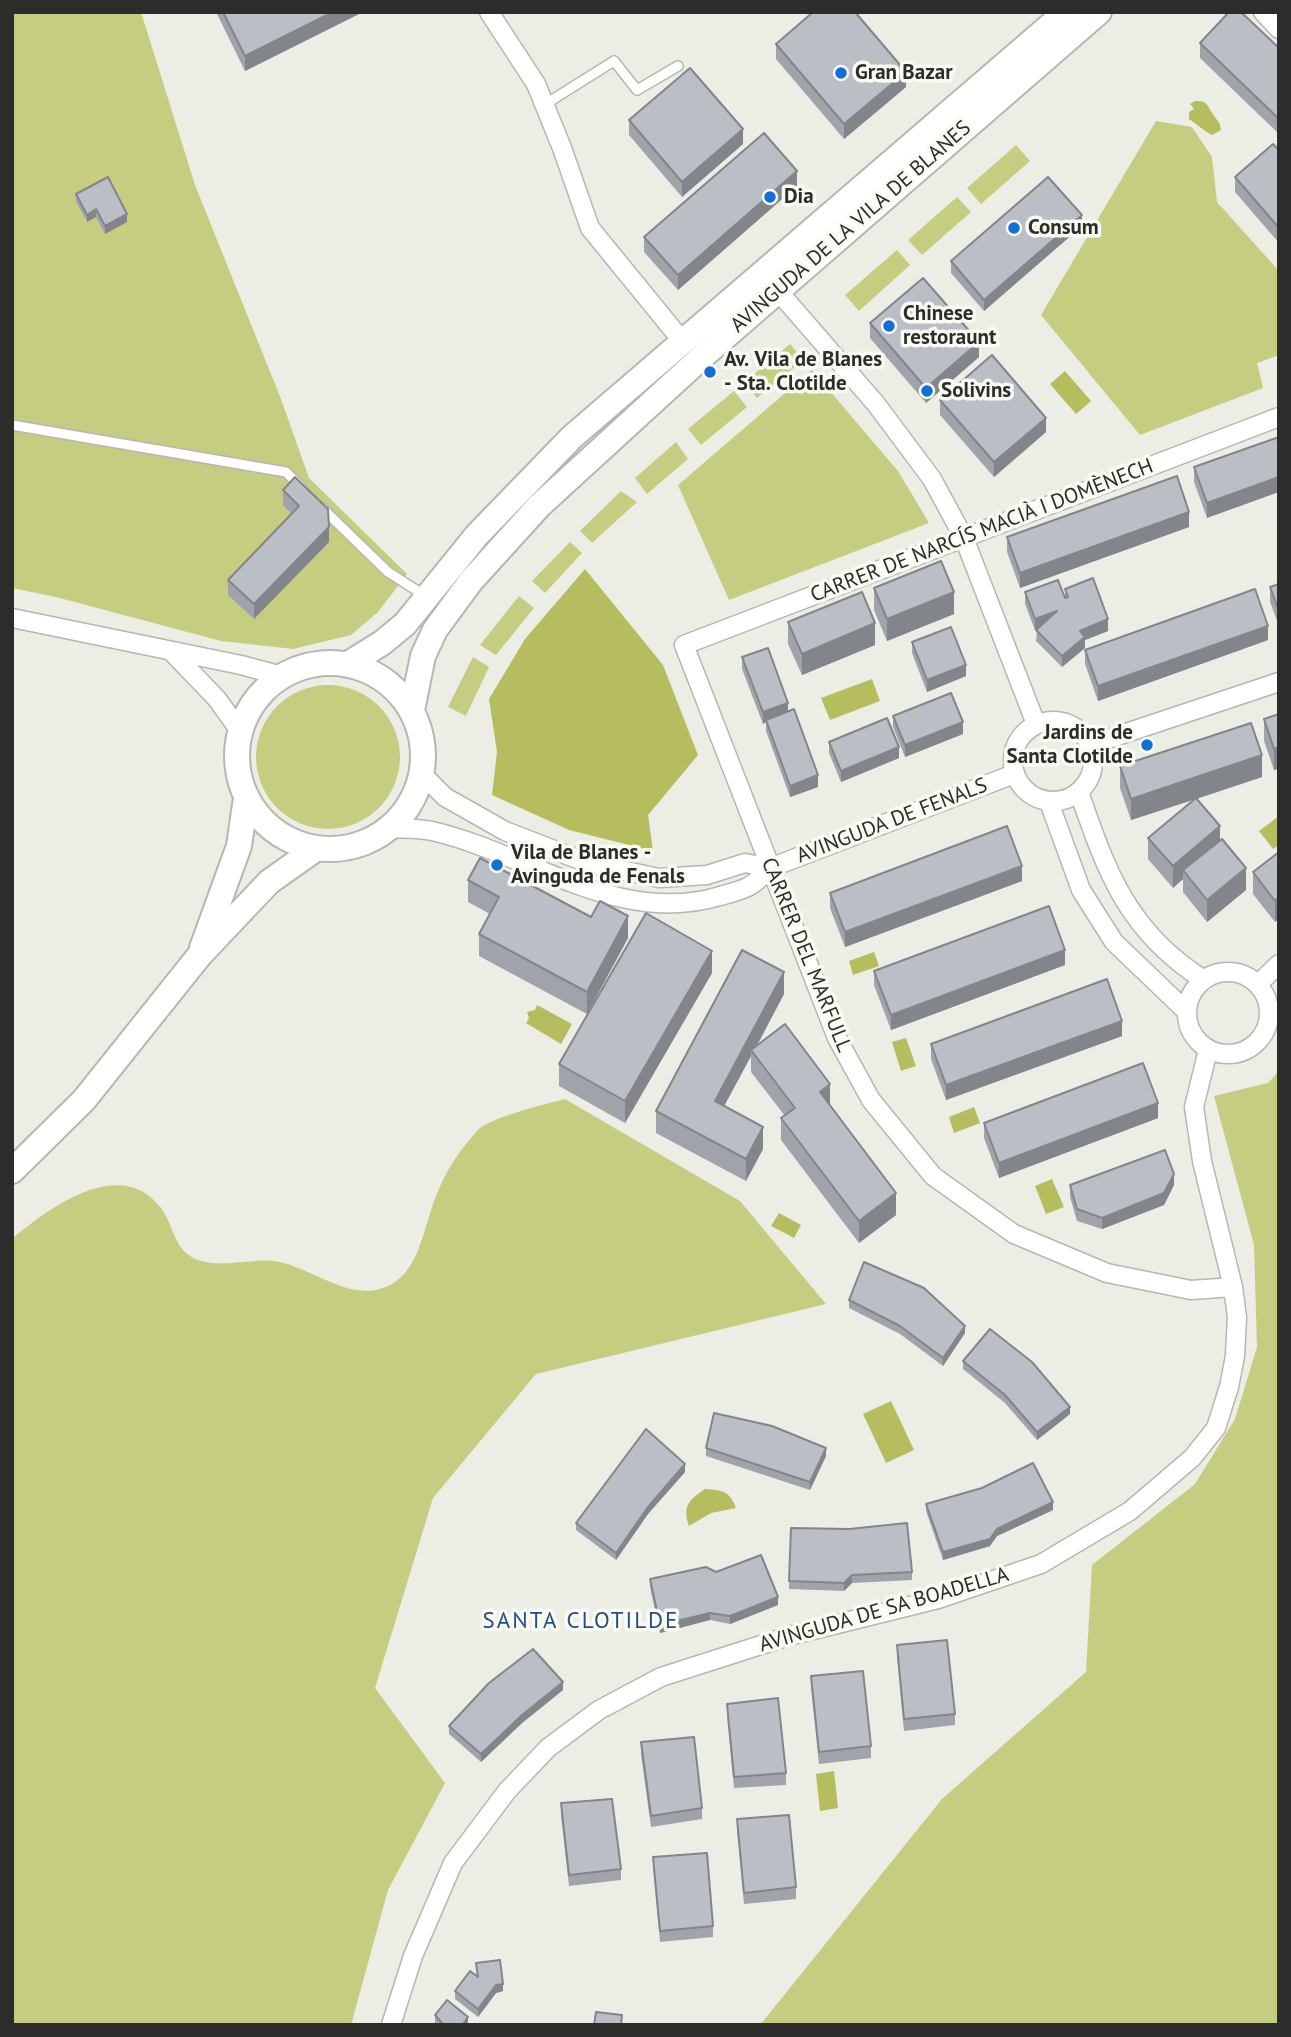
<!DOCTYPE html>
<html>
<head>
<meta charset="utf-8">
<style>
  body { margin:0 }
  #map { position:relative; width:1291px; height:2037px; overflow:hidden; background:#ecede5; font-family:"PT Sans",sans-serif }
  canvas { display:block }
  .frame { position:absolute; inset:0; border:14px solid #2c2d2a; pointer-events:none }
</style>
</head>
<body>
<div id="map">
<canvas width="1291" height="2037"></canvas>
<div class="frame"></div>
</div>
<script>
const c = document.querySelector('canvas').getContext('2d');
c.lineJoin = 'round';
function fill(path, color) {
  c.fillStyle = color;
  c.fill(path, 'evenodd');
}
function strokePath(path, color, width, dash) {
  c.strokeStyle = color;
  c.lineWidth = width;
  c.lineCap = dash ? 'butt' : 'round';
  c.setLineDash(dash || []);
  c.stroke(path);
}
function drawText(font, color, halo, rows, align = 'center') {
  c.font = font + ' "PT Sans",sans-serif';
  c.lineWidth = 7;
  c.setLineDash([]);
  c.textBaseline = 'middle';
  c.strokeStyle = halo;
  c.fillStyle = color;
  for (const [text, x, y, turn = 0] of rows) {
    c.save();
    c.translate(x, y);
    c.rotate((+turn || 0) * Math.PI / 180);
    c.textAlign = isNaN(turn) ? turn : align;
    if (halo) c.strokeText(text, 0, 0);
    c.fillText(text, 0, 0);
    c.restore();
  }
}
const green = new Path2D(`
  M12,12H141L195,185L281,399L309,478L407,574L378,612L351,635L293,649L221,641L56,597L12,588Z
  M1156,121L1192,127L1212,157L1217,202L1279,271V355L1257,363L1263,388L1140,435L1041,315Z
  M1016,145L1030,161L981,204L967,188Z
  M957,197L971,212L922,255L908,240Z
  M897,250L910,265L859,311L845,295Z
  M790,344L803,360L757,398L744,382Z
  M812,370L898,471L929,523L729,600L678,485Z
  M734,391L747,407L701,445L688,429Z
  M676,442L688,459L647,494L635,478Z
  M621,491L637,502L592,543L580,531Z
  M570,542L582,553L545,593L532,581Z
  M519,596L534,608L496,655L480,645Z
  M473,657L489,667L466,716L448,707Z
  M256 757a72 72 0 1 1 144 0a72 72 0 1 1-144 0Z
  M1279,1071V2025H760L942,1799L1086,1672L1092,1565L1195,1484L1235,1419L1257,1347L1254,1245L1214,1096L1268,1083Z
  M565,1099L740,1201L826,1304L536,1374L433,1498L375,1688L445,1783L388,1890L351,2025H12V1239C50,1207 123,1153 163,1211C173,1226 174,1245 190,1256C213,1271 248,1258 274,1261C307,1265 345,1299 380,1289C417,1279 422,1235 433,1204C441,1182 451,1162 466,1144C471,1139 475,1132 480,1128C500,1115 542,1105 565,1099Z`);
const water = new Path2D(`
  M1195,101C1208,100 1207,106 1213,114C1217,121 1220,121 1221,130L1212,135C1210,135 1191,120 1189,119V112L1194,109L1190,104Z
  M1065,371L1091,401L1076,414L1050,384Z
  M585,569L663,665L698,755L648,815L653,851L569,830L492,795L497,752L489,699L525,639Z
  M872,679L880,701L830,720L821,698Z
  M1279,816V845L1273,849L1259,831Z
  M874,952L879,966L853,975L849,961Z
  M537,1005L572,1024L561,1044L526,1023L529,1018L527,1012L535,1010Z
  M906,1038L916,1066L901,1071L892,1042Z
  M974,1107L980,1123L954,1133L949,1117Z
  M1052,1179L1064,1207L1046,1214L1035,1186Z
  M779,1213L801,1225L794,1238L771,1226Z
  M891,1401L914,1450L886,1463L863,1414Z
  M705,1489C722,1490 730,1491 736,1508L711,1513L689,1526C682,1506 689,1500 705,1489Z
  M834,1771L838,1808L820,1811L816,1774Z`);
const service = new Path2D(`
  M544,105L614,61L637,90L678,66
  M12,425L286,472L301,487
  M321,507L388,572L424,595`);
const minor = new Path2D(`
  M489,12L536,84L562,148L590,228L683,342
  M1263,12L1279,29
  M778,291L876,404L932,479L964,538L1036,724
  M12,618L241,665L282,676
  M171,651L217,699L240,731
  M1013 761a40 40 0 1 1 80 0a40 40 0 1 1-80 0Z
  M1090,745L1279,682
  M422,774L445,797L505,831L588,863L659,878L707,875L745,863L770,868
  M1079,792C1107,873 1128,932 1204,980
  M1049,802L1081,890L1114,942L1186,1011
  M389,828C403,829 418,828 432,831C528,853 618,927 720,896C746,889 752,888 770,868L1014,774
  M1187 1013a41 41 0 1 1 82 0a41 41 0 1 1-82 0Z
  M1258,984L1279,964
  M1233,1287L1191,1290L1107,1273L1014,1234L933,1176L871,1100L837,1038L684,645L1279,417
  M391,2025L413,1956L453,1863L507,1791L548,1748L599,1710L661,1677L789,1636L938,1599L1041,1564L1130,1511L1192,1458L1216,1428L1229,1387L1235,1356L1237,1317L1233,1287L1202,1161L1194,1107L1208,1050`);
const secondary = new Path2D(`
  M237 756a93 93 0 1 1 186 0a93 93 0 1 1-186 0Z
  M348,664L382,643L405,624L477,535L572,437L1066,12
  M412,710L423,656L435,630L471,581L539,506L703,356L1099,12
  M202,948L239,846L246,798
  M12,1171L84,1100L199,956L269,882L317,848`);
const wall = new Path2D(`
  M216,12H363L245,71Z
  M1200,43L1279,48V134L1200,58Z
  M776,44L906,87L844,139L776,59Z
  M629,120L743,144L682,197L629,135Z
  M1279,150V243L1235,192V177Z
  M797,186L678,290L644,252V237Z
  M76,194L127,222L105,234L96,217L87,222L76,201Z
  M1082,226L984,311L951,273V261Z
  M870,323L979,357L926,403L870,338Z
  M940,400L1046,432L994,477L940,415Z
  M1279,437L1207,518L1194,482V467Z
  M295,477L329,542L254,619L228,595V580L292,514L283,505V490Z
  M1189,527L1020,588L1007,552V537Z
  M1279,584V626L1270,602V587Z
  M874,588L954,614L887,641L874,610Z
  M1065,589L1108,631L1085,640V648L1062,667L1036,641L1037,629L1035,630L1025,604V592L1065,598Z
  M788,622L875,645L802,675L788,644Z
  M1268,640L1098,701L1085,664V650Z
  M912,642L966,676L927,692L912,653Z
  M742,657L788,711L818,787L790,797L766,731V722L763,724L742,669Z
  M1279,714L1274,770L1264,741V719Z
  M893,716L963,734L905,757L893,727Z
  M829,742L899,758L841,782L829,753Z
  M1120,766L1262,777L1197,799L1220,840L1246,890L1207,922L1183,892V879L1173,888L1148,859V838L1193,800L1131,820L1120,788Z
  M1279,852L1275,922L1253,894V872Z
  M468,880L628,938L587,1014L479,956V934L490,914L468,902Z
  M1022,881L845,947L830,908V893Z
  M1065,965L891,1030L874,985V971Z
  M712,973L625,1123L559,1086V1064Z
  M784,994L757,1046L830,1106L896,1215L859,1243L781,1140V1118L785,1116L751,1072V1056L724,1106L763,1149L746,1181L656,1133V1111Z
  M1122,1036L946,1100L931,1059V1044Z
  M1158,1118L999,1178L984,1138V1123Z
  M1070,1185H1174L1164,1205L1102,1229L1077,1221L1070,1197Z
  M849,1300L965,1333L943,1366L900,1334L849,1308Z
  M963,1361L1070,1414L1037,1440L1005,1403L963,1369Z
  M706,1448L826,1456L810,1490L706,1456Z
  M685,1472L648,1514L616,1560L576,1530V1523Z
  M926,1504L1053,1510L997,1536L990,1546L943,1560L926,1511Z
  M791,1528L912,1572V1580L852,1583L844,1591L789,1589Z
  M650,1579L778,1605L730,1624L710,1620L660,1633L650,1587Z
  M897,1645L955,1714V1725L904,1731L897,1657Z
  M811,1676L871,1746V1758L819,1764L811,1687Z
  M563,1690L522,1723L481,1762L449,1734V1726Z
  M727,1704L786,1773V1785L734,1788L727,1715Z
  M641,1742L702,1808V1819L651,1827L641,1754Z
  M561,1803L621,1869V1880L569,1886L561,1815Z
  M737,1819L796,1887V1899L744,1904L737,1830Z
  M653,1857L713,1926V1937L660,1942L653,1868Z
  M476,1963L503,1991L496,1993L478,2017L455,1999V1991L477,1977Z
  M435,2015L468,2024L437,2025L435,2023Z`);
const shadedWall = new Path2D(`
  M333,12H363L245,71V56Z
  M906,72V87L844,139V124Z
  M743,129V144L682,197V182Z
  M797,171V186L678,290V275Z
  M96,209V217L87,222V215Z
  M127,214V222L105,234V226Z
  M1082,215V226L984,311V300Z
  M979,342V357L926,403V388Z
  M1046,418V432L994,477V462Z
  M1279,477V492L1207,518V503Z
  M1189,512V527L1020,588V573Z
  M329,527V542L254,619V604Z
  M954,592V614L887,641V619Z
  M1057,611V622L1035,630V619Z
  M1108,619V631L1085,640V648L1062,667V656L1080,631Z
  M875,623V645L802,675V654Z
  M1268,626V640L1098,701V686Z
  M966,665V676L927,692V680Z
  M788,703V714L766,720V722L763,724V712Z
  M963,722V734L905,757V745Z
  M899,747V758L841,782V771Z
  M1279,747V769L1274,770V749Z
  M1262,755V777L1131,820V799Z
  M818,775V787L790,797V786Z
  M1220,826V848L1183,870V879L1173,888V866Z
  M1022,866V881L845,947V932Z
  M1246,868V890L1207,922V900Z
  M1279,897V919L1275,922V901Z
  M628,916V938L587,1014V992Z
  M1065,950V965L891,1030V1015Z
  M712,951V973L625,1123V1101Z
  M784,972V994L753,1052L751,1050V1056L715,1123V1101Z
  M1122,1021V1036L946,1100V1085Z
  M830,1084V1105L820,1092Z
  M1158,1103V1118L999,1178V1163Z
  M763,1127V1149L746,1181V1159Z
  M1174,1174V1185L1164,1205L1102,1229V1218Z
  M896,1193V1215L859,1243V1221Z
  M965,1326V1333L943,1366V1358Z
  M1070,1407V1414L1037,1440V1432Z
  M826,1448V1456L810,1490V1482Z
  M685,1464V1472L648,1514L616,1560V1553L648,1507Z
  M1053,1502V1510L997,1536L990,1546L943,1560V1552Z
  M852,1575V1583L844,1591V1583Z
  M778,1597V1605L730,1624V1616Z
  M710,1613V1620L660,1633V1625Z
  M563,1682V1690L522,1723L481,1762V1754L522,1715Z
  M503,1984V1991L496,1993L478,2017V2009L496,1985Z
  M468,2017V2024L462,2025Z`);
const building = new Path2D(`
  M223,12H333L245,56Z
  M813,12H855L906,72L844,124L776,44Z
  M1229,12H1241L1279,48V119L1200,43Z
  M690,68L743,129L682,182L629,120Z
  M764,133L797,171L678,275L644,237Z
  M1273,144L1279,150V228L1235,177Z
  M108,177L127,214L105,226L96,209L87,215L76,194Z
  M1048,177L1082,215L984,300L951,261Z
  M923,278L979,342L926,388L870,323Z
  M992,355L1046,418L994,462L940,400Z
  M1279,437V477L1207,503L1194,467Z
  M1177,476L1189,512L1020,573L1007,537Z
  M295,477L328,509L329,527L254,604L228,580L299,506L283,490Z
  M941,561L954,592L887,619L874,588Z
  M1093,578L1108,619L1080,631L1085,637L1062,656L1036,630L1057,611L1035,619L1025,592L1058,580L1065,598L1068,597L1065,589Z
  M1279,584V611L1270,587Z
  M1255,589L1268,626L1098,686L1085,650Z
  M862,592L875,623L802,654L788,622Z
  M951,627L966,665L927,680L912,642Z
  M768,648L788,703L763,712L742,657Z
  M951,693L963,722L905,745L893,716Z
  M794,709L818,775L790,786L766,720Z
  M1279,714V747L1274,749L1264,719Z
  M887,718L899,747L841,771L829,742Z
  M1251,723L1262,755L1131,799L1120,766Z
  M1196,798L1220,826L1173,866L1148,838Z
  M1007,826L1022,866L845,932L830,893Z
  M1222,839L1246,868L1207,900L1183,870Z
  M1279,852V897L1275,901L1253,872Z
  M480,858L591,917L600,901L628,916L587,992L479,934L499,897L468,880Z
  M1049,906L1065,950L891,1015L874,971Z
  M646,913L712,951L625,1101L559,1064Z
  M742,950L784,972L715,1101L763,1127L746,1159L656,1111Z
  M1107,979L1122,1021L946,1085L931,1044Z
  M785,1024L830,1084L820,1092L896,1193L859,1221L781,1118L795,1108L751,1050Z
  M1143,1063L1158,1103L999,1163L984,1123Z
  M1165,1150L1174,1174L1164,1193L1102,1218L1077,1209L1070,1185Z
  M864,1262L924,1288L965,1326L943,1358L900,1326L849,1300Z
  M990,1329L1032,1362L1070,1407L1037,1432L1005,1395L963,1361Z
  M714,1413L772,1426L826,1448L810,1482L706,1448Z
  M646,1429L685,1464L648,1507L616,1553L576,1523Z
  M1033,1463L1053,1502L997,1529L990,1539L943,1552L926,1504L982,1488Z
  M907,1523L912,1572L852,1575L844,1583L789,1581L791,1528L849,1529Z
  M761,1555L778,1597L730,1616L710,1613L660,1625L650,1579L706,1567L716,1572Z
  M947,1640L955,1714L904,1719L897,1645Z
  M533,1649L563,1682L522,1715L481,1754L449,1726L489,1683Z
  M863,1671L871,1746L819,1752L811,1676Z
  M778,1698L786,1773L734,1777L727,1704Z
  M694,1737L702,1808L651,1816L641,1742Z
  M612,1799L621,1869L569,1875L561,1803Z
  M789,1815L796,1887L744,1893L737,1819Z
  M707,1853L713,1926L660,1931L653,1857Z
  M500,1960L503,1984L496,1985L478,2009L455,1991L470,1971L478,1977L476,1963Z
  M447,2000L468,2017L462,2025H438L442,2023L435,2015Z
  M596,2012L622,2015L621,2025H594Z`);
const markers = [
  [841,73,7,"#116fd7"],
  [770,197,7,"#116fd7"],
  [1014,228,7,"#116fd7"],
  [889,326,7,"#116fd7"],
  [710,372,7,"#116fd7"],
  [927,391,7,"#116fd7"],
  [1147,745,7,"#116fd7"],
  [497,865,7,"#116fd7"]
];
const poiNames = [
  ["Gran Bazar",855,73],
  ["Dia",784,197],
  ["Consum",1028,228],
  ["Chinese",903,314],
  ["restoraunt",903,338],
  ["Av. Vila de Blanes",724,360],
  ["- Sta. Clotilde",724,384],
  ["Solivins",941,391],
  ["Jardins de",1133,733,"right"],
  ["Santa Clotilde",1133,757,"right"],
  ["Vila de Blanes -",511,853],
  ["Avinguda de Fenals",511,877]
];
const streetNames = [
  ["AVINGUDA DE LA VILA DE BLANES",851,227,-41],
  ["CARRER DE NARCÍS MACIÀ I DOMÈNECH",982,531,-21],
  ["AVINGUDA DE FENALS",892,821,-21],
  ["CARRER DEL MARFULL",806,955,68],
  ["AVINGUDA DE SA BOADELLA",884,1610,-16]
];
const neighbourhoodNames = [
  ["SANTA CLOTILDE",581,1621]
];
fill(green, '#c6cd81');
fill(water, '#b5bd5f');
strokePath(service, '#b6b7b0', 12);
strokePath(minor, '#b6b7b0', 21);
strokePath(secondary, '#b6b7b0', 28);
strokePath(service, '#fff', 9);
strokePath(minor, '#fff', 18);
strokePath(secondary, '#fff', 24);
fill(wall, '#a0a4aa');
fill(shadedWall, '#82868b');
fill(building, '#babfc6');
strokePath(building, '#82868b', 2);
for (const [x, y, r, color] of markers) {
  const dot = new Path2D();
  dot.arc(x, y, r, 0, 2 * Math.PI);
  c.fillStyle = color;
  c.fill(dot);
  strokePath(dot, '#f9faf2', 2.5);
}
drawText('bold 21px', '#2c2d2a', '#f9faf2', poiNames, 'left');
drawText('21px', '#2c2d2a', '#f9faf2', streetNames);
c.letterSpacing = '2px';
drawText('23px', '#254e83', '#f9faf2', neighbourhoodNames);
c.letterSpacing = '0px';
</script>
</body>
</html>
